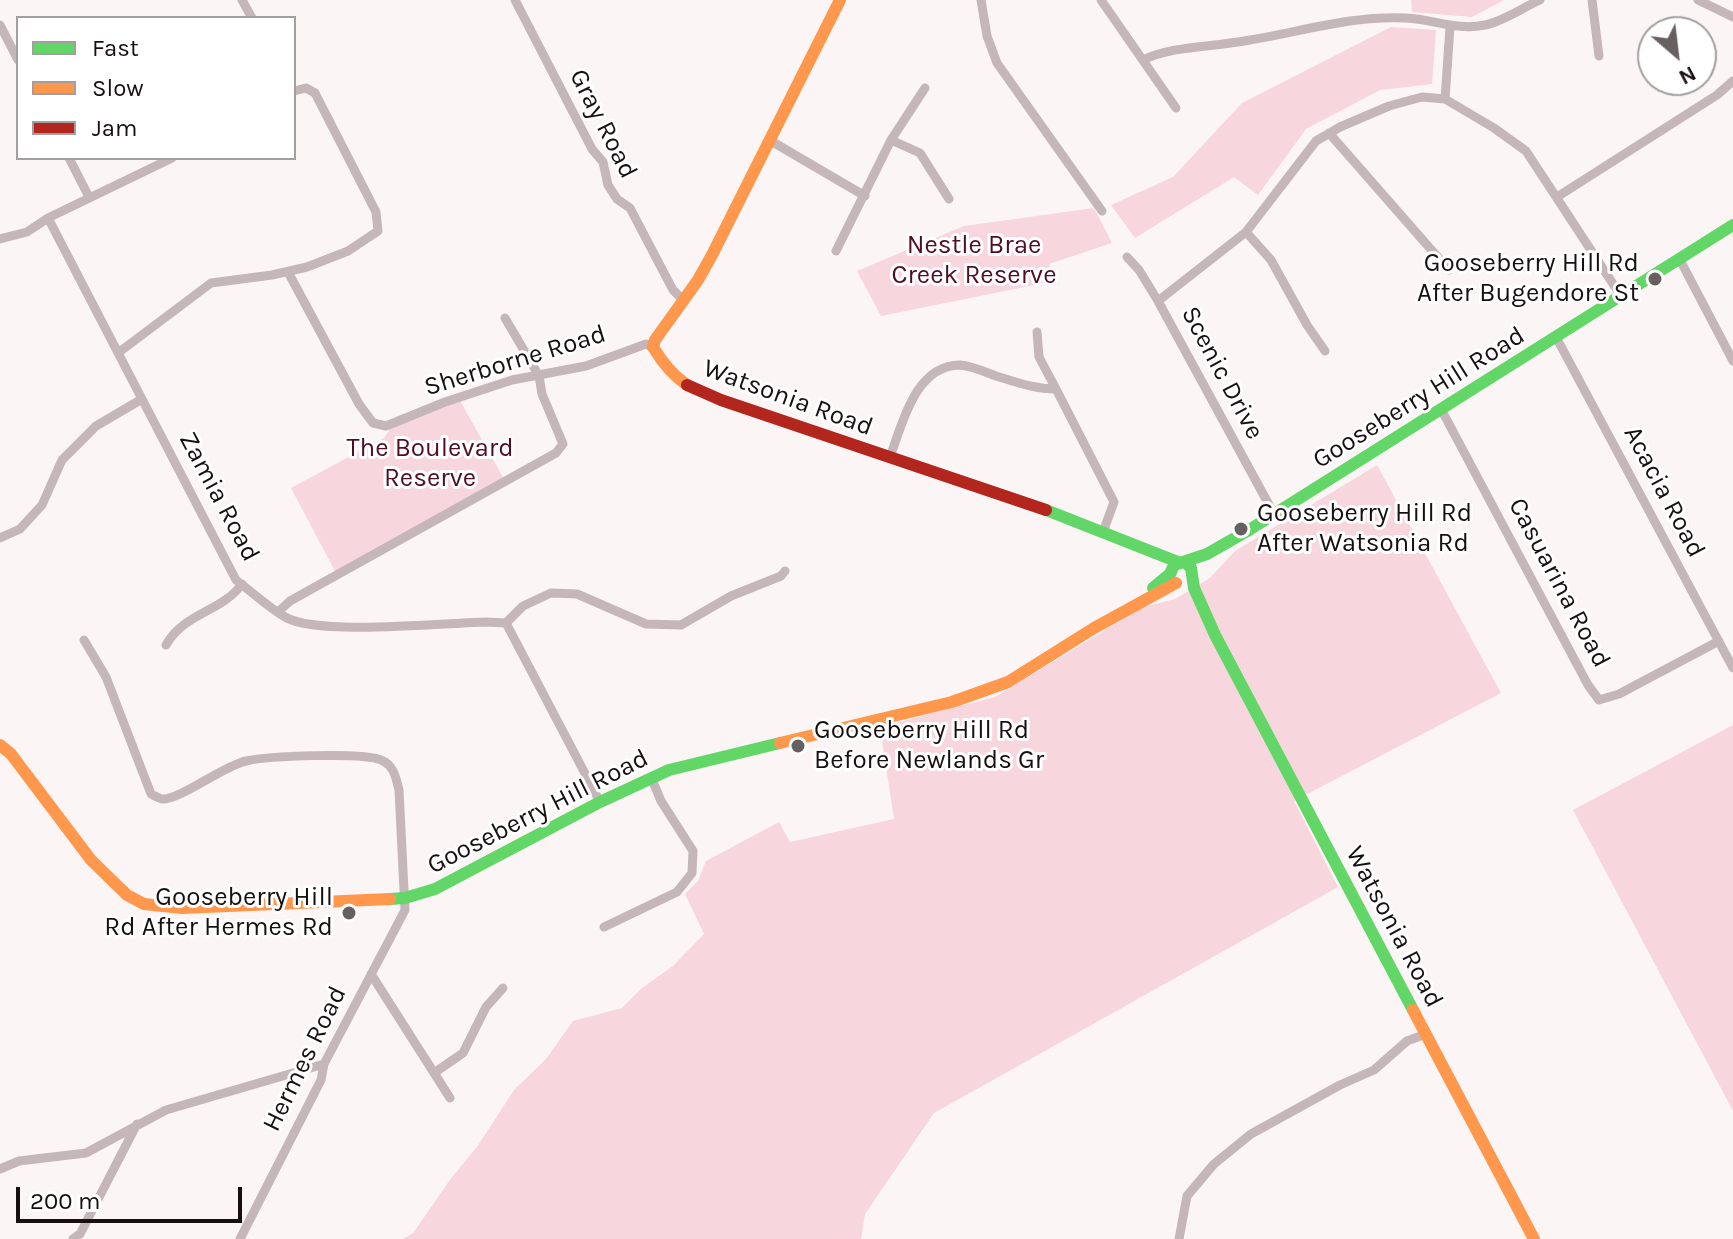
<!DOCTYPE html>
<html>
<head>
<meta charset="utf-8">
<style>
  body { margin:0 }
  #map { position:relative; width:1733px; height:1239px; overflow:hidden; background:#fbf5f6; font-family:Karla,sans-serif }
  canvas { display:block }
  .legend { position:absolute; left:16px; top:16px; width:280px; height:144px; box-sizing:border-box; background:#fff; border:2px solid #a39fa0; margin:0; padding:10px 14px; list-style:none; font-size:24px; color:#180f11 }
  .legend li { display:flex; align-items:center; gap:16px; height:40px }
  .legend b { width:40px; border:2px solid #a39fa0 }
  .north { position:absolute; left:1637px; top:16px; width:80px; height:80px; box-sizing:border-box; background:#fff; border:2px solid #a39fa0; border-radius:50%; rotate:152deg; font-size:22px; font-weight:700; line-height:32px; text-align:center; color:#180f11 }
  .north::after { content:''; display:block; margin:auto; width:28px; height:36px; background:#676061; clip-path:polygon(50% 0,100% 100%,50% 72%,0 100%) }
  .scale { position:absolute; left:16px; top:1187px; width:226px; height:36px; box-sizing:border-box; border:4px solid #180f11; border-top:0; padding-left:10px; font-size:24px; line-height:28px; white-space:nowrap; color:#180f11; -webkit-text-stroke:6px #fff; paint-order:stroke }
</style>
</head>
<body>
<div id="map">
<canvas width="1733" height="1239"></canvas>
<ul class="legend">
<li><b style="height:10px;background:#63d668"></b>Fast</li>
<li><b style="height:10px;background:#ff974d"></b>Slow</li>
<li><b style="height:10px;background:#b3261e"></b>Jam</li>
</ul>
<div class="north">N</div>
<div class="scale">200 m</div>
</div>
<script>
const c = document.querySelector('canvas').getContext('2d');
c.lineJoin = 'round';
function fill(path, color) {
  c.fillStyle = color;
  c.fill(path, 'evenodd');
}
function strokePath(path, color, width, dash) {
  c.strokeStyle = color;
  c.lineWidth = width;
  c.lineCap = dash ? 'butt' : 'round';
  c.setLineDash(dash || []);
  c.stroke(path);
}
function drawText(font, color, halo, rows, align = 'center') {
  c.font = font + ' Karla,sans-serif';
  c.lineWidth = 6;
  c.setLineDash([]);
  c.textBaseline = 'middle';
  c.strokeStyle = halo;
  c.fillStyle = color;
  for (const [text, x, y, turn = 0] of rows) {
    c.save();
    c.translate(x, y);
    c.rotate((+turn || 0) * Math.PI / 180);
    c.textAlign = isNaN(turn) ? turn : align;
    if (halo) c.strokeText(text, 0, 0);
    c.fillText(text, 0, 0);
    c.restore();
  }
}
const green = new Path2D(`
  M1411,0H1504L1472,17L1412,12Z
  M1391,27L1436,30L1432,84L1380,90L1306,129L1258,195L1234,177L1135,238L1111,205L1173,177L1242,103Z
  M1094,208L1112,243L1049,264L1054,281L881,316L857,271L964,226Z
  M458,397L505,481L337,575L291,488L384,438L395,422Z
  M1377,465L1501,693L1294,801L1338,887L934,1113L865,1214L861,1239H403L413,1233L452,1177L477,1147L514,1090L546,1059L573,1021L622,1008L642,988L673,966L704,934L685,894L698,881L706,861L779,822L790,842L894,819L880,727L995,697L1143,607L1175,599L1210,578L1235,551Z
  M1733,725V1111L1573,810Z`);
const street = new Path2D(`
  M242,0L252,18
  M515,0L592,149L603,162L608,185L617,199L630,208L673,290L684,301
  M981,0L987,36L997,63L1102,211
  M1101,0L1176,108
  M1592,0L1599,56
  M1698,0L1733,17
  M0,25L18,60
  M1143,60C1171,46 1212,47 1244,41C1297,33 1351,15 1406,18C1433,19 1457,31 1485,25C1504,21 1522,8 1540,0
  M1445,99L1450,27
  M1329,133L1449,270
  M891,140L920,153L949,199
  M771,141L865,196
  M69,158L89,197
  M1557,197L1717,95L1733,81
  M48,218L236,580C252,592 268,607 285,617C317,636 444,623 486,622L506,623L600,802
  M1246,232L1271,260L1307,325L1325,351
  M0,239L27,232L48,218L172,158
  M836,251L891,140L925,88
  M1127,257L1139,270L1158,301L1274,514
  M1679,258L1733,361
  M288,272L359,404L373,423L386,426L445,402L512,380L586,366L646,344L653,347
  M1158,301L1246,232L1316,141L1340,127L1389,106L1422,97L1445,99L1494,128L1526,151L1621,296
  M1037,332L1039,357L1056,389
  M1556,337L1733,668
  M118,353L211,283L272,275L307,267L348,251L378,231L376,212L315,93L306,88L294,91
  M1441,409L1588,685L1599,700L1619,694L1719,641
  M890,457C902,425 915,365 960,365C972,366 985,372 996,376C1016,382 1034,389 1056,389L1114,502L1103,532
  M0,538L20,529L42,505L62,460L96,426L142,399
  M278,612L290,601L556,453L563,444L542,394L539,376L505,318
  M506,623L523,606L551,593L577,594L646,624L681,625L731,596L781,576L785,571
  M84,640L106,677L151,794C155,796 158,798 162,799C180,800 223,766 246,761C268,756 363,752 381,760C394,765 396,778 399,790L405,910L324,1064L321,1080L240,1239
  M166,645C185,612 222,612 242,584
  M604,927L677,892L692,873L693,851L661,801L651,777
  M371,974L450,1098
  M434,1073L463,1053L486,1007L503,988
  M0,1169L19,1161L86,1153L166,1110L324,1064
  M73,1239L80,1234L137,1124
  M1179,1239L1187,1196L1214,1164L1251,1134L1340,1085L1374,1070L1407,1041L1426,1034`);
const fast = new Path2D(`
  M1046,510L1178,562
  M1186,563L1191,568L1194,588L1215,635L1413,1010
  M1153,588L1170,574L1174,565L1207,554L1249,530L1733,225
  M390,899L405,898L435,889L600,802L669,770L780,743`);
const slow = new Path2D(`
  M687,385C672,375 662,362 653,347L655,340L698,280L712,255L840,0
  M780,743L952,702L1008,682L1094,628L1176,583
  M0,745L11,754L91,860L127,895L144,904L182,908L390,899
  M1413,1010L1534,1239`);
const jam = new Path2D(`
  M687,385L721,400L1046,510`);
const markers = [
  [1655,279,8,"#676061"],
  [1241,529,8,"#676061"],
  [798,746,8,"#676061"],
  [349,913,8,"#676061"]
];
const streetNames = [
  ["Gray Road",603,124,63],
  ["Sherborne Road",515,361,-17],
  ["Scenic Drive",1222,373,62],
  ["Watsonia Road",788,398,20],
  ["Gooseberry Hill Road",1419,398,-32],
  ["Acacia Road",1664,492,62],
  ["Zamia Road",219,497,62],
  ["Casuarina Road",1559,583,62],
  ["Gooseberry Hill Road",538,812,-27],
  ["Watsonia Road",1394,927,62],
  ["Hermes Road",305,1059,-64]
];
const parkNames = [
  ["Nestle Brae",974,246],
  ["Creek Reserve",974,276],
  ["The Boulevard",430,449],
  ["Reserve",430,479]
];
const poiNames = [
  ["Gooseberry Hill Rd",1639,264],
  ["After Bugendore St",1639,294],
  ["Gooseberry Hill Rd",1257,514,"left"],
  ["After Watsonia Rd",1257,544,"left"],
  ["Gooseberry Hill Rd",814,731,"left"],
  ["Before Newlands Gr",814,761,"left"],
  ["Gooseberry Hill",333,898],
  ["Rd After Hermes Rd",333,928]
];
fill(green, '#f8d6dd');
strokePath(street, '#c5b6b9', 9);
strokePath(fast, '#63d668', 12);
strokePath(slow, '#ff974d', 12);
strokePath(jam, '#b3261e', 12);
for (const [x, y, r, color] of markers) {
  const dot = new Path2D();
  dot.arc(x, y, r, 0, 2 * Math.PI);
  c.fillStyle = color;
  c.fill(dot);
  strokePath(dot, '#fff', 3);
}
drawText('26px', '#180f11', '#fff', streetNames);
drawText('26px', '#4f0e24', '#fff', parkNames);
drawText('26px', '#180f11', '#fff', poiNames, 'right');
</script>
</body>
</html>
